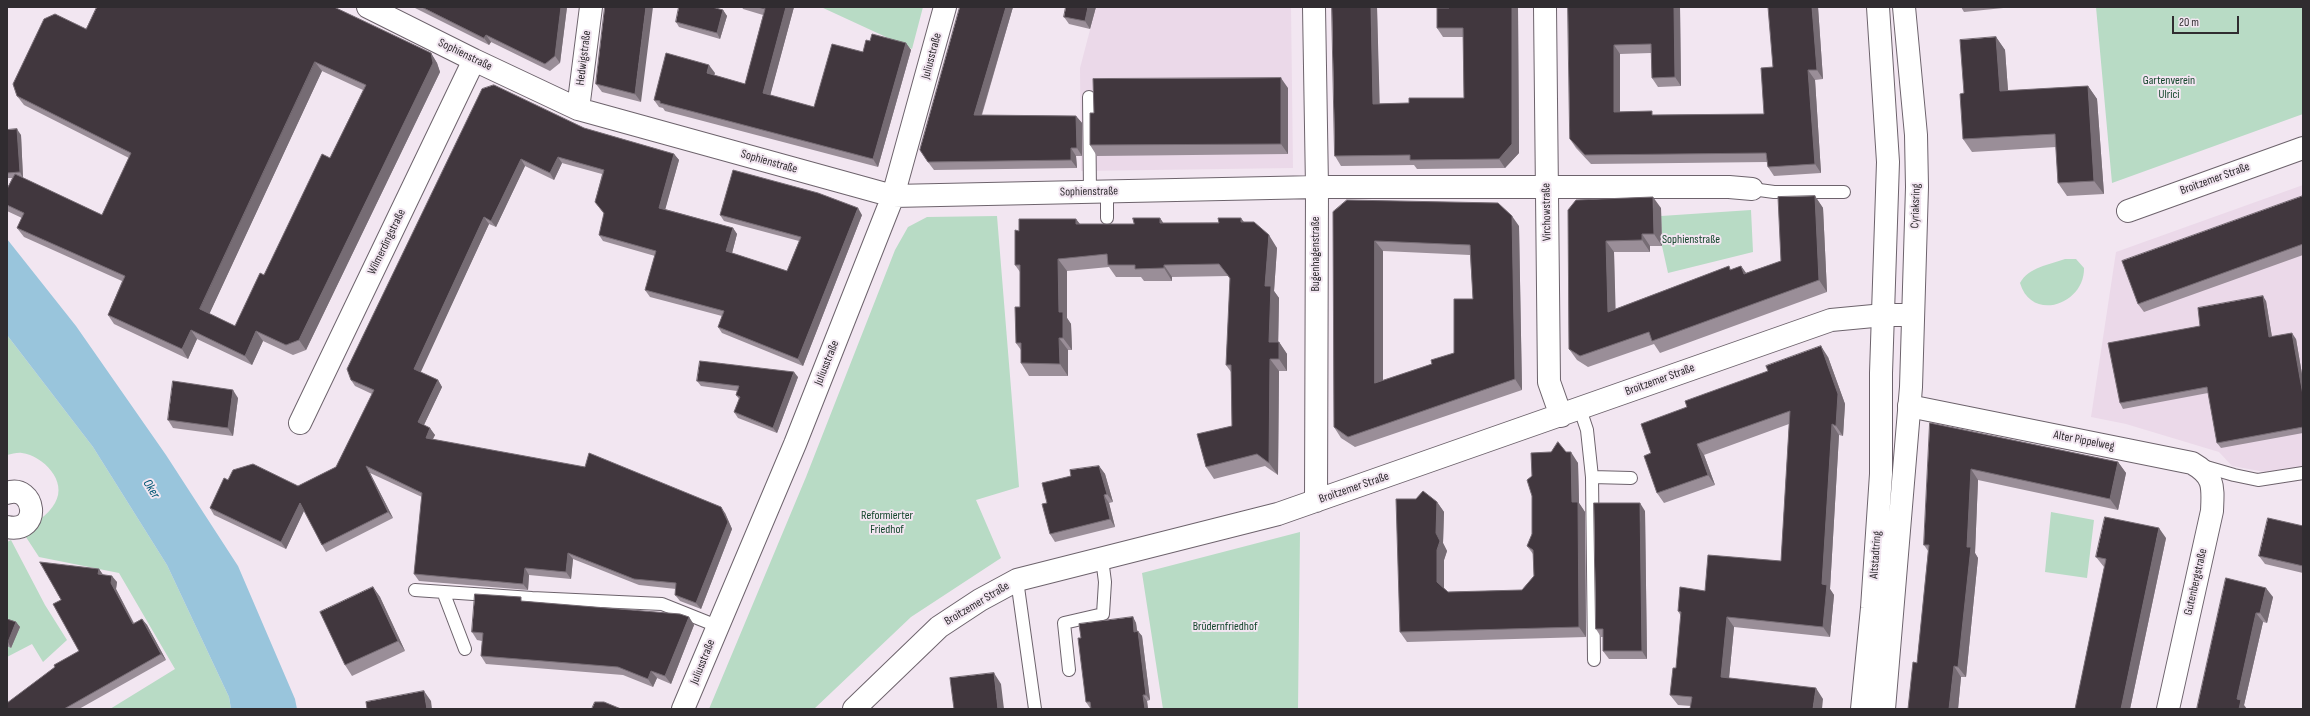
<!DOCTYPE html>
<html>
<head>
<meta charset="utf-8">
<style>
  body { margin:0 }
  #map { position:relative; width:2310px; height:716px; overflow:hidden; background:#f2e6f1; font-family:"Sofia Sans Condensed",sans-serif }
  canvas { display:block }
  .frame { position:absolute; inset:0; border:8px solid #302c30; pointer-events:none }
  .scale { position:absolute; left:2172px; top:16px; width:67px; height:18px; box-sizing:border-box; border:2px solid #302c30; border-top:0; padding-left:5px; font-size:12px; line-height:14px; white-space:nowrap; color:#302c30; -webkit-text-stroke:3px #f2e6f1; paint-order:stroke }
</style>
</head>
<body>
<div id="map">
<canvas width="2310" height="716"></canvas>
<div class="frame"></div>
<div class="scale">20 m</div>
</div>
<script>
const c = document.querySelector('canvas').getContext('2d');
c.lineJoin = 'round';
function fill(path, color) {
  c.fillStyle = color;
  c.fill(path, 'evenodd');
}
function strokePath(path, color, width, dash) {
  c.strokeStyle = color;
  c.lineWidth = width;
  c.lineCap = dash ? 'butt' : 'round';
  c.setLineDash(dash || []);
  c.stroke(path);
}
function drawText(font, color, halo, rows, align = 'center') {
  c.font = font + ' "Sofia Sans Condensed",sans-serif';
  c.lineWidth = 4;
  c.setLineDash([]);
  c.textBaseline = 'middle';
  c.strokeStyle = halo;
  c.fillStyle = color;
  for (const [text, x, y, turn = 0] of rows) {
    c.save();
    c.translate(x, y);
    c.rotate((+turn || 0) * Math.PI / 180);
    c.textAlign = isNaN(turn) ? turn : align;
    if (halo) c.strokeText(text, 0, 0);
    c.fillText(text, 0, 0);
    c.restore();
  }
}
const built = new Path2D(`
  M1096,7H1291L1293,168L1081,171L1080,68Z
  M2303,185V479L2232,466L2219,452L2126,424L2091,417L2116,252Z`);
const green = new Path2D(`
  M821,7H923L912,49Z
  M2096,7H2303V114L2112,183Z
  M1751,210L1753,252L1668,273L1662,246L1661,216Z
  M997,216L1019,487L976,500L1001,558L911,617L814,709H709L806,477L895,250L908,227L927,217Z
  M2065,259H2076L2084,268C2085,304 2032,323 2020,283C2029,267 2049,265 2065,259Z
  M7,335L93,447L167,565L229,697L231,709H110L175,669L119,573L39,557L22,531C34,523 48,516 55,503C68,481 43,456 22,453C18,452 12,454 7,455Z
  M2051,512L2094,520L2087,578L2045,572Z
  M1300,532L1298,709H1163L1142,573Z
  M11,540L45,605L67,640L43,662L32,644L7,657V542Z`);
const water = new Path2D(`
  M7,239L76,326L166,455L238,566L295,699L297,709H231L229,697L167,565L93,447L7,335Z`);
const service = new Path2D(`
  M1089,97L1090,192
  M1752,189L1774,192H1844
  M1107,191V218
  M1580,409L1587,430L1592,477L1594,660
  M2203,466L2234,475L2258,480L2303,473
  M1592,477L1631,478
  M1017,580L1035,709
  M415,590L532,598L662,604L717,626
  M444,594L465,649
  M1069,670L1064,623L1103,614L1105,582L1102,559`);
const minor = new Path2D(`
  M368,7L474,60L578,109L893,196L1317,187H1729L1752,189
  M1314,7L1317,187L1316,501
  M1545,7L1549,382L1561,416
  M578,109L591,7
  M2128,211L2303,148
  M1909,406L2192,463C2215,476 2213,487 2212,511L2168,709
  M300,423L474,60
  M7,493C35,483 43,534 7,527
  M683,709L795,444L893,196L945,7
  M854,709L939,627L980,600L1017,580L1278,514L1831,320L1884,315H1913`);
const secondary = new Path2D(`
  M1862,709L1872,608L1881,474V373L1888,162L1878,7
  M1884,709L1911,387L1917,187L1916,135L1904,7`);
const wall = new Path2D(`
  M414,7H567L560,63L550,71L491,42L489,45L415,8Z
  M605,7L641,102L602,92L596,84Z
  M742,7H794L770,95L814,107L863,52L870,41L906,43L911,50L878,167L665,111L663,108L659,107L654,100L715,73L714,75L745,84L763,15L743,9Z
  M960,7H1013L982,115L1076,116L1082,123V156H1076L1077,168L934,170L925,158L920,150Z
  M1096,7L1090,29L1069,24L1064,17Z
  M1377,7L1379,104L1409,103L1464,98L1463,37H1443L1437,28L1449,8V7H1518L1519,153L1505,168L1417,169L1414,165L1341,166L1335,156Z
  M1568,7H1680L1681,86L1658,87L1652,78L1651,53L1620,54V112L1654,115L1764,114L1773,67L1818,7L1823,79L1815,80L1821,173L1774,176L1768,167L1767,162L1591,164L1576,148L1570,139Z
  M1961,7H2013L1964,12Z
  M723,10L727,16L720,39L679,27L676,22Z
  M86,29L431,53L437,63L440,72L306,350L293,355L263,341L252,365L197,339L188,359L114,324L108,315L122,281L24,237L17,228L22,218L7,211V189L12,178H7V130L21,135L23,178L102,215L129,158L24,105L17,96ZM322,71L363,90L330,158L235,326L209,314Z
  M1996,37L2005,50L2008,91L2088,86L2097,99L2104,194L2067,196L2058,183L2056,147L1972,152L1963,139L1964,93Z
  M1288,88V154L1097,156L1090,145L1094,113Z
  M482,89L584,128L674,154L679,160L665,209L733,228L737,234L732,253L787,271L799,241L724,221L720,215H862L803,366L722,333L718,327L722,316L650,297L645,290L655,256L603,241L599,235L604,214L595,202L602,174L562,163L554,180L525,166L496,227L489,224L420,372L438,380L442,387L424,425L435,435L433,439L725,513L732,529L701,609L680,601L675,595L676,589L639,585L573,559L571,579L529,575L528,590L419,581L414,574L422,497L370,473L393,518L326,552L322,545L304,510L286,549L214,515L210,508L228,480L298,486L336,467L372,394L355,386L351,380Z
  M1815,196L1823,208L1827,292L1660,353L1654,344L1588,367L1577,360L1569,349L1568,210L1661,208L1662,246H1650V252H1614L1615,309L1729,266L1731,270L1741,266L1746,273L1781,261Z
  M2303,196V255L2144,312L2138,304Z
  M1333,212L1519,226L1522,390L1355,447L1341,438L1334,427ZM1383,251L1470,255L1473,299L1454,353L1432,364L1383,381Z
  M1160,218L1163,223L1245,222L1277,248L1274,291L1279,298L1278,342H1279L1287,354V371H1279L1278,475L1265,466L1214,479L1206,467L1232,426L1231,372L1226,365L1230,279L1228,276L1172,277V281H1144L1141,277H1116L1109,267L1067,271V318L1071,324L1072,350H1068V376H1029L1021,363V350L1016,343L1020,307V272L1015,265L1019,231L1076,219L1080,224H1134Z
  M2266,301L2272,337L2296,339L2303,380V433L2221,448L2217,443L2208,393L2123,409L2120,403L2200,326Z
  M1828,357L1845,404L1843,436L1839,435L1830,589L1834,595L1830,637L1734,627L1729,678L1823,699L1691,706L1678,705L1670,695L1676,668L1681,616L1678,611L1705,591L1781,561L1789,424L1704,455L1715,485L1664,503L1657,493L1651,453L1687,407Z
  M798,377L777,433L738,418L734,412L739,399L736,395L737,391L701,386L697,381Z
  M238,398L233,436L173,428L168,420Z
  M1930,423L2118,462L2126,473L2118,510L1978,480L1975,553L1978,558L1966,677H1961L1958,709H1908L1917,663L1928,551L1924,545Z
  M1566,452L1578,463L1579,503L1585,512L1586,637L1407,642L1400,632L1437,502L1444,512L1443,543L1447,551L1444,560V589L1448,592L1522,590L1534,576L1533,554L1527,546L1532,534V476Z
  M1099,466L1105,474L1113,502L1109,503L1115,527L1055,542L1050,534L1071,476Z
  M1645,511L1647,659H1609L1603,651V637H1601L1596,629Z
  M2303,526V573L2265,564L2259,556Z
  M2166,538L2130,709H2075L2104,568V567L2096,557Z
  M99,569L103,575L117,582L116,589L134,623L142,619L147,625L166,660L79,709H7L79,651L61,600Z
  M2226,578L2273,597L2267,623L2263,622L2244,705L2197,709Z
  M373,587L380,597L405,651L352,676L345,665Z
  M524,601L689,617L694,625L671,684L657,678L653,687L623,675L486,664L481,656L482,641L477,640L472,632Z
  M1133,617L1136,623L1137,631L1142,636L1150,700L1147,701L1148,709H1091V708H1090L1086,702L1081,638Z
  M7,619L16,622L20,627L11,648L7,646Z`);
const shadedWall = new Path2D(`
  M561,7H567L560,63L555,56Z
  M646,7H653L641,102L635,94Z
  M786,7H794L769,100L763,93Z
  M1006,7H1013L979,123L974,115Z
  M1088,7H1096L1090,29L1085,21Z
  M1371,7H1377L1380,114L1373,104Z
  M1512,7H1518L1519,153L1505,168L1499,159Z
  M1674,7H1680L1681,86L1675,77Z
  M1812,7H1818L1823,79L1817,70Z
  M723,10L727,16L720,39L717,33Z
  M486,35L491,42L489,45L484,38Z
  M1996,37L2005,50L2009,104L2000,91Z
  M906,43L911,50L878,167L873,159Z
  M1614,45L1620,54V121L1614,112Z
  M431,53L437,63L440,72L306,350L299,340Z
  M315,62L322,71L207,319L200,309Z
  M709,65L715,73L712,81L707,73Z
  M1808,70L1815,80L1821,173L1815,164Z
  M1281,78L1288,88V154L1281,144Z
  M2088,86L2097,99L2104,194L2094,181Z
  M1076,116L1082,123V156L1077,148Z
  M17,129L21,135L23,178L20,172Z
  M1071,148L1076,156L1077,168L1071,160Z
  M674,154L679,160L664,214L659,208Z
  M558,157L562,163L554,180L550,173Z
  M521,159L525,166L496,227L491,221Z
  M1815,196L1823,208L1827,292L1819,280Z
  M1653,197L1661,208L1662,246L1654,234Z
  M858,208L862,215L803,366L798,359Z
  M1512,216L1519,226L1522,390L1515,379Z
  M484,217L489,224L419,376L414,369Z
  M1160,218L1168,230L1160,223Z
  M1241,218L1250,230L1241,222Z
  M1076,219L1085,231L1076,224Z
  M733,228L737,234L731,257L726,251Z
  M1642,234L1650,246V252L1642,240Z
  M1269,235L1277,248L1274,291L1279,298L1278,354L1269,342L1265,286Z
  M1375,241L1383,251V394L1375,383Z
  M1606,241L1614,252L1616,323L1608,312Z
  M1058,259L1067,271V318L1071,324L1072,350L1063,338L1059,312Z
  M1164,265L1172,277V281L1164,268Z
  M1741,266L1749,277L1744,274Z
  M2263,296L2266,301L2273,343L2269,337Z
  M191,330L197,339L188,359L182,349Z
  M256,331L263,341L252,365L245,356Z
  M2292,333L2296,339L2303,380V395Z
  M1059,338L1068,350V376L1060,364Z
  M1279,342L1287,354V371L1279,359Z
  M1821,346L1828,357L1845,404L1843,436L1836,426Z
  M1270,359L1279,371L1278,475L1269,463Z
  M794,372L798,377L777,433L773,428Z
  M438,380L442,387L422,429L418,422Z
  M233,390L238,398L233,436L228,428Z
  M1832,424L1839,435L1830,589L1834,595L1830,637L1823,627L1822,584Z
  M430,428L435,435L430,444L426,438Z
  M1697,444L1704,455L1715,485L1708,475Z
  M1571,452L1578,463L1579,503L1585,512L1586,637L1579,627L1572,502Z
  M2118,462L2126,473L2118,510L2110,499Z
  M366,466L370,473L393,518L388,512Z
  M1099,466L1105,474L1113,502L1107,494Z
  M1971,469L1978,480L1975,553L1978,558L1966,677L1958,667L1967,547Z
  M1104,495L1109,503L1115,527L1110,519Z
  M1437,502L1444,512L1443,543L1447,551L1444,560V592L1437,582L1436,533Z
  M300,503L305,509L286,549L281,542Z
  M1640,503L1645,511L1647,659L1642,651Z
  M721,507L725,513L732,529L701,609L696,603Z
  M2159,528L2166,538L2130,709H2121Z
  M568,553L573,559L571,579L566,572Z
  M525,568L529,575L528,590L523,584Z
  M99,569L104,576L98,574Z
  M112,576L117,582L116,589L137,630L133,624L111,583Z
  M373,587L380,597L405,651L398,641Z
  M2266,588L2273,597L2267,623L2260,613Z
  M2256,613L2263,622L2244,705L2247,709H2239L2237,699Z
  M689,617L694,625L671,684L665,676Z
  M1133,617L1136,623L1138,637L1134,632Z
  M1727,617L1734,627L1728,688L1721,677Z
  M142,619L147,625L166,660L161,654Z
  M16,622L20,627L11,648L8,642Z
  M1138,631L1142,636L1150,700L1146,695Z
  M1954,666L1961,677L1958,709H1949Z
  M651,671L657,678L653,687L648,679Z
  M994,673L1001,684L1004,709H998Z
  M1816,688L1823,699L1822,709H1813Z
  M424,691L431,701L432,709H427Z
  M1143,695L1147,701L1148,709H1145Z`);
const building = new Path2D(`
  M97,7H334L431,53L433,63L299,340L286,345L256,331L245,356L191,330L182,349L108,315L125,276L17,228L24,213L7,205V189L15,174L102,215L131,153L17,96L13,84L44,19L55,14L86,29ZM315,62L366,85L330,158L322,154L264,275L260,273L235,326L200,309Z
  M422,7H561L555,56L545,64L486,35L484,38Z
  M605,7H646L635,94L596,84Z
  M679,7H712L723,10L717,33L676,22Z
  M757,7H786L763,93L814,107L832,44L863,52L866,40L870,41L872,34L906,43L873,159L660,103V101L654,100L666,53L709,65L707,73L745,84L765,9Z
  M960,7H1006L974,115L1076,116L1077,148H1071V160L928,162L920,150Z
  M1066,7H1088L1085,21L1064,17Z
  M1332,7H1371L1373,104L1409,103V98H1464L1463,28H1437V8H1449V7H1512V144L1499,159L1410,160V155L1335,156Z
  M1568,7H1674L1675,77L1652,78L1651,44L1614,45V112L1652,111V115L1764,114L1761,68L1773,67L1768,7H1812L1817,70H1808L1815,164L1768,167L1766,153L1585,155L1570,139Z
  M1996,37L2000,91L2088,86L2094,181L2058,183L2055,134L1963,139L1960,94L1964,93L1960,40Z
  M1281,78V144L1090,145V113H1094L1093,79Z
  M494,85L584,128L674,154L659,208L733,228L726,251L787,271L801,237L720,215L733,170L818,193L858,208L798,359L718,327L724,311L645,290L656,251L599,235L604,213L595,202L604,170L558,157L550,173L521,159L491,221L484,217L414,369L438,380L418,422L430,428L426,438L585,467L589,453L721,507L728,522L696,603L675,595L676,583L634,579L568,553L566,572L525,568L523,584L414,574L422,493L366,466L388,512L322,545L300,503L281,542L210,508L224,478L228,480L233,470L253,464L298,486L336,467L374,390L351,380L347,369L482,89Z
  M17,129L20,172L7,173V130Z
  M1815,196L1819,280L1652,341L1649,332L1580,356L1569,349L1568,210L1576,200L1653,197L1654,234H1642V240L1606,241L1608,312L1729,266L1730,270L1741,266L1744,274L1781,261L1778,197Z
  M2303,196V244L2138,304L2122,261Z
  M1347,200L1498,203L1512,216L1515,379L1348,437L1334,427L1333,212ZM1375,241L1470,245L1473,299H1454V353L1431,360L1432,364L1375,383Z
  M1133,218H1160V223H1219L1218,218H1241V222H1254L1269,235L1265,286H1271L1269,342H1279V359H1270L1269,463L1257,454L1206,467L1197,434L1232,426L1231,365H1226L1230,278L1219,264L1164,265V268L1135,269V265H1108L1107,254L1058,259L1059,312H1063V338H1059L1060,364L1021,363V343H1016L1015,307H1020V265H1015V230L1019,231V219H1076V224H1134Z
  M2263,296L2269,337L2292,333L2303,395V427L2217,443L2207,387L2120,403L2108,343L2200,326L2198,308Z
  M1821,346L1838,394L1836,426L1832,424L1822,584L1827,585L1823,627L1727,617L1721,677L1816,688L1813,709H1690L1692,697L1670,695L1673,668H1676L1681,612L1678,611L1680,587L1705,591L1708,555L1781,561L1790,411L1697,444L1708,475L1657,493L1644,456L1651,453L1641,424L1687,407L1685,401L1768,371L1766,366Z
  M700,361L794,372L773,428L734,412L740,397L736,395L739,386L697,381Z
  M173,381L233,390L228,428L168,420Z
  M1930,423L2118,462L2110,499L1971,469L1967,547H1971L1958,667L1954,666L1949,709H1908L1913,662L1917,663L1929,545H1924Z
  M1558,442L1566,452H1571L1572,502H1578L1579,627L1400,632L1396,499H1416L1423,491L1437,502L1436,533L1440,541L1437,550V582L1448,592L1522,590L1534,576L1533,550L1527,546L1532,534V496L1527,480L1532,476L1531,453L1551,452Z
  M1099,466L1107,494L1104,495L1110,519L1050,534L1042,504L1047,503L1042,483L1071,476L1070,470Z
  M1594,503H1640L1642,651H1603V629H1596Z
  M2105,517L2159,528L2121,709H2075L2106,559L2096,557Z
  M2268,518L2303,526V566L2259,556Z
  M40,562L99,569L98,574L112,576L111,583L133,624L142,619L161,654L64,709H7V703L55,667L54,665L79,651L53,604L61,600Z
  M2226,578L2266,588L2260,613H2256L2237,699L2241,700L2239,709H2197Z
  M373,587L398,641L345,665L320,612Z
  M475,594L521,597V601L680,614L689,617L665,676L651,671L648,679L618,667L481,656L483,633L472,632Z
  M1133,617L1134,632L1138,631L1146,695H1143L1145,709H1091L1090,702H1086L1078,638H1081L1079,624Z
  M7,619L16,622L8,642H7Z
  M994,673L998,709H954L950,678Z
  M424,691L427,709H367L366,702Z
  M595,702H604L621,709H592Z`);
const streetNames = [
  ["Sophienstraße",465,55,26],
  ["Juliusstraße",932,56,-75],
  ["Hedwigstraße",584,58,-83],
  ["Sophienstraße",769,162,16],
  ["Broitzemer Straße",2215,179,-20],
  ["Sophienstraße",1089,192,-1],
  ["Cyriaksring",1916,206,-88],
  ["Virchowstraße",1547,212,-91],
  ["Wilmerdingstraße",387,242,-64],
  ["Bugenhagenstraße",1316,254,-90],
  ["Juliusstraße",827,363,-68],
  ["Broitzemer Straße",1660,380,-20],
  ["Alter Pippelweg",2084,441,11],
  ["Broitzemer Straße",1354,488,-19],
  ["Altstadtring",1876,555,-86],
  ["Gutenbergstraße",2196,582,-77],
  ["Broitzemer Straße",977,604,-31],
  ["Juliusstraße",703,662,-68]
];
const parkNames = [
  ["Gartenverein",2169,81],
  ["Ulrici",2169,95],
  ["Sophienstraße",1691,240],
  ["Reformierter",887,516],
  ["Friedhof",887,530],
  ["Brüdernfriedhof",1225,627]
];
const waterNames = [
  ["Oker",151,489,58]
];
fill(built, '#ebd9e9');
fill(green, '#b8dbc5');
fill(water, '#99c5dc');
strokePath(service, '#6d636c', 14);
strokePath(minor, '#6d636c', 24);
strokePath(secondary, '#6d636c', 24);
strokePath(service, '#fff', 12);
strokePath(minor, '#fff', 22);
strokePath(secondary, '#fff', 22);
fill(wall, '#9a8e98');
fill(shadedWall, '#766c74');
fill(building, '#41373e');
strokePath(building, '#766c74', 1);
drawText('12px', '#302c30', '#f2e6f1', streetNames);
drawText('12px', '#14452c', '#f2e6f1', parkNames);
drawText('italic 13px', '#005775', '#f2e6f1', waterNames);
</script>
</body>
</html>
